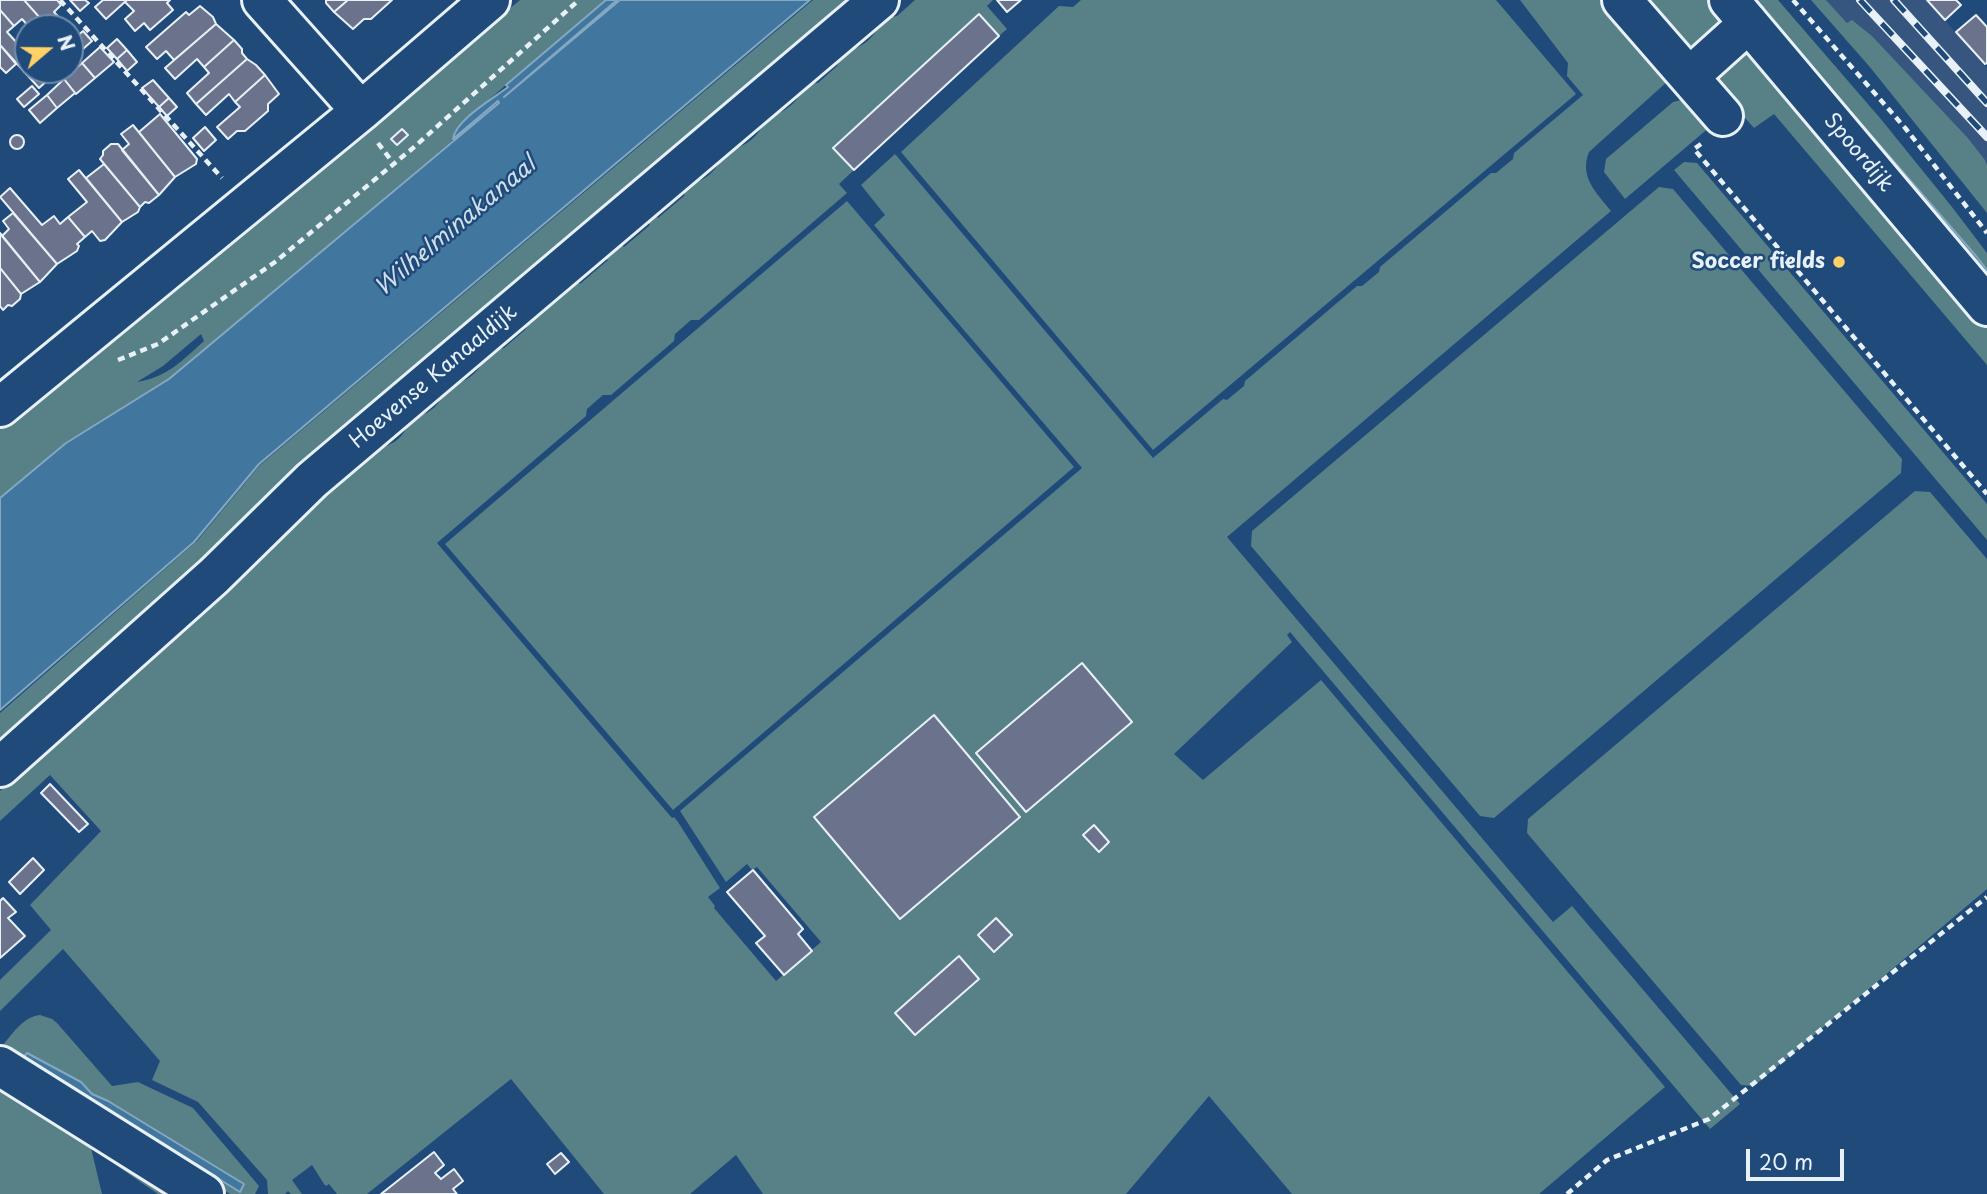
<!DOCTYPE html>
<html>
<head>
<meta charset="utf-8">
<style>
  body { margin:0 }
  #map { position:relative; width:1987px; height:1194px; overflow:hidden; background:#1f4a7a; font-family:"Playpen Sans",sans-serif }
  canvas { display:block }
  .north { position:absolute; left:14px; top:14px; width:70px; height:70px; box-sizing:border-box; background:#1f4a7a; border:2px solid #6f8dac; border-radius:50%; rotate:70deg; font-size:19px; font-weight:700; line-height:28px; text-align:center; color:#e8f1f8 }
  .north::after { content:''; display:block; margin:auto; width:24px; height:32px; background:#ffd166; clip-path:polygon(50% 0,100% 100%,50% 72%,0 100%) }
  .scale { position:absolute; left:1746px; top:1149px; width:98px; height:32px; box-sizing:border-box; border:4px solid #e8f1f8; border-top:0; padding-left:9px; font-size:21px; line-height:24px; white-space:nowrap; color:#e8f1f8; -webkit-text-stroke:5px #1f4a7a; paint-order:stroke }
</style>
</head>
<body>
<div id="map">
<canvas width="1987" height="1194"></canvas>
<div class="north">N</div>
<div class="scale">20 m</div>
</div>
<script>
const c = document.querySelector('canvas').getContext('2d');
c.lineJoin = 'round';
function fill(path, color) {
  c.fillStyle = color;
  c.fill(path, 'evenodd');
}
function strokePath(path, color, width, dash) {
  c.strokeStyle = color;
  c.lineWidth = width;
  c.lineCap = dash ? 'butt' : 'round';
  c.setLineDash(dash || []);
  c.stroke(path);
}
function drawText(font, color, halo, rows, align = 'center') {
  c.font = font + ' "Playpen Sans",sans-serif';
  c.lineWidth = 5;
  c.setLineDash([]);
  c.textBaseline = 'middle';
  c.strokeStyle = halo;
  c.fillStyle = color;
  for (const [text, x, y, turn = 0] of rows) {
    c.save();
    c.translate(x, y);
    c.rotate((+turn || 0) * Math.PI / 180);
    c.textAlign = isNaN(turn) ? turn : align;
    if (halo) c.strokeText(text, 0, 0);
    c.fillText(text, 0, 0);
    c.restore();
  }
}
const built = new Path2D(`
  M1826,0H1927L1987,68V165L1967,137L1872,36L1847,23Z`);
const green = new Path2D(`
  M520,0H606L473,113L454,133L452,141L169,379L66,442L0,498V424L155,305ZM201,334L204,341C183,360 166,378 137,382L163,366Z
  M813,0H855L555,254L540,261L0,746V713L197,541L260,465Z
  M915,0H993L987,6L1007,29L999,36L979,14L833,147L854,170L839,184L847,193L699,320H691L675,334L674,341L611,395H603L587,409L586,416L437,543L672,818L674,817L678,822L720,888L708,897L715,906L714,908L776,981L821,942L757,867L752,870L747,864L726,882L680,811L1082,468L874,225L885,215L861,185L895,154L1153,458L1223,399L1227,400L1244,386L1245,381L1357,286H1362L1379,272L1380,267L1491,173H1496L1513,159L1514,153L1583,95L1567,76L1568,63L1520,0H1613L1668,81L1589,152C1579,177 1596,192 1611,211L1227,537L1553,922L1572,906L1740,1104L1710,1129L1290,632L1287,635L1292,642L1174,754L1203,780L1321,680L1665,1087L1539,1194H1292L1209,1096L1126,1194H763L736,1155L690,1194H604L511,1079L367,1194H337L329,1184L326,1186L324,1184L312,1165L292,1180L302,1194H291L288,1191L285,1194H268L267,1180L198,1102L152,1080L160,1061L63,949L0,1011V980L51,930L30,905L101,831L50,775L0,821V791L22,767L370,449C390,448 405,439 410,418C434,414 438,404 450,385C471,382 481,368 489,351L504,348L525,330L530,321L574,277L580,284L608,260L605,257L617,240L624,247L650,225L644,218L652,211L658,218L684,196L687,184C709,181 717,168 727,150C745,148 760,136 766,118C784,112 799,104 804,84L818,83L837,66L842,53C862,48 876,38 882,18L897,16ZM1094,825L1109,842L1099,852L1084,835ZM996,919L1012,935L994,952L979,935ZM979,979L915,1035L895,1013L903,1005Z
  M1081,0H1496L1576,94L1153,450L901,152L1059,6L1073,7Z
  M1637,0H1722L1731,15L1692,53Z
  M1740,0H1778L1880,118L1952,207L1987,253V270L1842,102L1838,103Z
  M1811,0H1826L1847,23L1852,20L1872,36L1967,137L1985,160L1987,165V213L1869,66Z
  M1741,43L1987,319V365L1774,114L1754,128L1720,90L1715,78Z
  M1685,99L1711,126L1625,199L1604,172L1606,159L1673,102Z
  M1684,162L1697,163L1987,504V540L1674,170Z
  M1659,187L1673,189L1902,459L1901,473L1494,818L1480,816L1251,546L1252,531Z
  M847,201L1074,467L673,810L445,544Z
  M1915,491L1930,492L1987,559V889L1754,1086L1741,1085L1527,833L1528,819Z
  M40,1015L52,1019L57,1023L112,1086L138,1082L193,1108L259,1186L255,1194H230L3,1055V1045C13,1033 23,1017 40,1015ZM23,1059L81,1082L92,1094L108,1101L80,1093Z
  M0,1082L185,1194H158L91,1148L102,1194H0Z`);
const water = new Path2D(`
  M606,0H617L504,97L620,0H810L259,464L194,542L0,710V498L66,443L169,379L499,103L498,101L453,139C455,120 494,98 508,87L506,85Z
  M1842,102L1976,256L1987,270V280L1838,103Z
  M27,1053L81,1082L92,1094L108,1101L244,1184L240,1192L23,1058Z`);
const building = new Path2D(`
  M0,0H24L49,28H30L22,19L14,26L0,10Z
  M24,0H57L61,5L54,12L63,22L57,28H49Z
  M70,0H85L89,3L80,11Z
  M103,0H127L106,19L95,7Z
  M127,0H170L167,3L173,10L150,30L144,23L135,31L125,19L134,11L125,2Z
  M326,0H348L334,12L326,3Z
  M348,0H392L371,19H364L353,29L334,12Z
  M997,0H1021L1007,12Z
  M1927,0H1956L1961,5L1945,20Z
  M200,6L213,17L216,24L174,60L166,51L157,59L146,47L186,12L189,15Z
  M0,10L14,26L7,32L28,55V70H41L49,79L39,88L0,45Z
  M979,14L999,36L854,170L833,148Z
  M1976,15L1987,27V63L1985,64L1956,32Z
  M216,24L234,40L204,67L197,59L175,79L165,68Z
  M83,31L92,41L75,56L70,51V43Z
  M117,39L127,50L117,59L107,48Z
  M234,40L242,49V53L247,59L196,104L187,93L209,73L204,67Z
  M0,45L16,64L6,73L0,67Z
  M100,47L114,62L95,78L82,63Z
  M127,50L137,62L127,71L117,59Z
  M247,59L256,65L265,75L235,102L229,94L206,115L196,104Z
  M82,63L95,78L76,94L64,79Z
  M265,75L279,94L268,104V111L245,131H237L228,139L217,127L240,107L235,102Z
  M64,79L75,93L57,108L47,95Z
  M153,80L169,98L159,107L142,88Z
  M32,86L39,94L24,107L17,99Z
  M47,95L57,108L40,123L29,110Z
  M169,98L177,107L167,116L159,107Z
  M160,114L197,159L196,164L175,177L139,132Z
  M133,125L175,177L159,195L122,150L129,144L121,134Z
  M205,127L216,140L204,151L193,138Z
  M402,129L408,135L397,145L391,139Z
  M10 142a7 7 0 1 1 14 0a7 7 0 1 1-14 0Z
  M111,144H118L159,195L149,203L145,202L140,207L100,159L103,155V151Z
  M104,164L140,207L138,212L122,222L86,178Z
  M79,170L122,222L105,240L100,241L92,231L85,237L68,217L87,202L68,179Z
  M10,188L42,225L54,216L60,224L68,217L85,237L77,244L79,246L77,251L57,264L0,197Z
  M13,213L57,264L40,282L2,236L9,229L3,221Z
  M0,233L40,282L21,294L0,268Z
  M0,268L21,294L20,299L12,306L8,305L3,310L0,306Z
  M1082,663L1132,722L1026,812L976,753Z
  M934,715L1020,817L900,919L814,817Z
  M50,784L88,824L79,832L41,793Z
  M1094,825L1109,842L1099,852L1083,835Z
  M33,858L44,870L20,894L9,882Z
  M753,870L803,929L798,934L812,951L784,975L756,943L765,936L727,892Z
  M3,898L16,912L8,918L25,936L0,958V901Z
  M996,918L1012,935L994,952L978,935Z
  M959,956L979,979L915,1035L895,1013Z
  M434,1152L444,1165L435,1173L441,1179L454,1169L463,1181L453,1189L457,1194H381Z
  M561,1153L569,1162L555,1174L547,1164Z`);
const path = new Path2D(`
  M60,0L222,178
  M1793,0L1906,129L1987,233
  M378,143L394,164
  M1701,144L1694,149L1987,494
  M118,360L158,344L275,262L413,148L579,0
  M1567,1194L1607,1160L1709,1119L1987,897`);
const minor = new Path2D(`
  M262,0L361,111
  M1622,0L1723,116
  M1729,0L1987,306
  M1689,77L1739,32L1747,21
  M0,407L361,111L490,0
  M0,767L214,576L312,480L879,0
  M0,1066L204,1194`);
const rail = new Path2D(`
  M1860,0L1987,137
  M1894,0L1987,103`);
const markers = [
  [1839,262,7,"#ffd166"]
];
const streetNames = [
  ["Spoordijk",1858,153,50],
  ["Hoevense Kanaaldijk",434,377,-40]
];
const poiNames = [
  ["Soccer fields",1825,262]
];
const waterNames = [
  ["Wilhelminakanaal",456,227,-40]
];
fill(built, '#36567f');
fill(green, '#578087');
fill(water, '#41779e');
strokePath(water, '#84a8c2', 2);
fill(building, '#6a738b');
strokePath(building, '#e8f1f8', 2);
strokePath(minor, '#e8f1f8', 44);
strokePath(path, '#e8f1f8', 4.5, [7, 5]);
strokePath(minor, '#1f4a7a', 38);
strokePath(rail, '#e8f1f8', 8);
strokePath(rail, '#1f4a7a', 5, [16]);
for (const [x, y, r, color] of markers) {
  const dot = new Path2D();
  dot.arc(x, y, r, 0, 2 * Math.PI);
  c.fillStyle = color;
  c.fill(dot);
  strokePath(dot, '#1f4a7a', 2.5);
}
drawText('21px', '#e8f1f8', '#1f4a7a', streetNames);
drawText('bold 21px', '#e8f1f8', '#1f4a7a', poiNames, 'right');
drawText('italic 23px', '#cfdfea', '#1f4a7a', waterNames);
</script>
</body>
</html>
